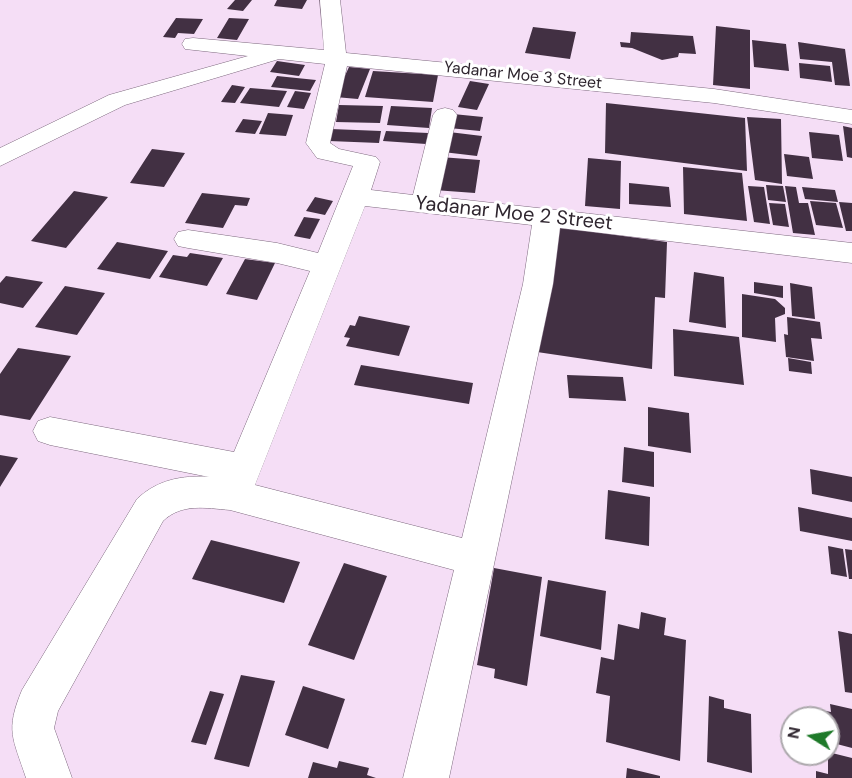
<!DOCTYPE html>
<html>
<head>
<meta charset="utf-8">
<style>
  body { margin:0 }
  #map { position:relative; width:852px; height:778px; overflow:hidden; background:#f5def6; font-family:"DM Sans",sans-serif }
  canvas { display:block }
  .north { position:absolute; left:780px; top:706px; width:60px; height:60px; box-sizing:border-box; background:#fff; border:2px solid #aca8ac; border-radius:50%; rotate:281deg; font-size:16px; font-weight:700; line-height:24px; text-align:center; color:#2f262f }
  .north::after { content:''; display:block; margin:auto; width:21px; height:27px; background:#1e7a29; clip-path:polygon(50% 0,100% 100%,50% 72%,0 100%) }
</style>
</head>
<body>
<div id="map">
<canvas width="852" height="778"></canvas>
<div class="north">N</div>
</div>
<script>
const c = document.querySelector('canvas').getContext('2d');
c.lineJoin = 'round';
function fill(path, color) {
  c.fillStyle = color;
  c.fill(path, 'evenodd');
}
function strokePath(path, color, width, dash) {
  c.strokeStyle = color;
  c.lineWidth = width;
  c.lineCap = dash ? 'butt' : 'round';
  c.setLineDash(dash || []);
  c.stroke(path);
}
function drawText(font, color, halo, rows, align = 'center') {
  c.font = font + ' "DM Sans",sans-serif';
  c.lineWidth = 6;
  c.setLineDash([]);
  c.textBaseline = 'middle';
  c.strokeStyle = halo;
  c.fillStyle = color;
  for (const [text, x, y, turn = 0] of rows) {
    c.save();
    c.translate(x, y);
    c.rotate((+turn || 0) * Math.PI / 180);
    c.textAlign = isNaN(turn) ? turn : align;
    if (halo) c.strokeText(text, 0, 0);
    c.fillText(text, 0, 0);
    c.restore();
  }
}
const building = new Path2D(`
  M235,0H252L243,11L227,9Z
  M277,0H307L302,9L274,6Z
  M176,18L203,19L194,34L178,33L175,38L163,37Z
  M229,18L249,19L237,40L217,38Z
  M716,26L750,30V89L713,85Z
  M533,27L576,32L570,59L525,53Z
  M631,32L693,36L696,54L679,53L678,57L662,60L632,48L621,47L620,42L630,43Z
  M752,40L786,44L789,71L754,67Z
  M798,42L845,49L850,86L835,85L832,62L800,59Z
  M277,61L305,65L299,76L270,72Z
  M799,63L830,66L832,82L800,78Z
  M349,67L370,69L358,99L335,97Z
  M373,71L438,75L433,102L365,97Z
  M277,76L316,80L310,91L271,87Z
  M470,81L489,84L477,110L458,107Z
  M232,85L245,87L235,103L221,102Z
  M250,88L287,91L279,107L240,103Z
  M295,91L311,93L304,109L287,107Z
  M606,103L745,118L747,171L605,153Z
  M339,105L383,106L380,123L336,122Z
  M391,106L432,108L429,128L387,125Z
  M268,113L293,115L286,136L259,134Z
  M453,114L483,117L480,131L449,128Z
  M747,117L781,119L782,184L755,180Z
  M243,119L262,121L255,134L235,132Z
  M843,126L852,128V158L847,157Z
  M331,129L381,131L379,143L329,141Z
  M386,131L428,133L426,144L383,141Z
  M449,132L482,136L477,156L443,152Z
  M809,132L839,135L843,161L812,158Z
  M152,149L185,153L164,187L130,183Z
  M784,154L809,157L813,179L787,176Z
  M440,157L480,160L475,193L434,190Z
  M588,158L621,161L620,209L585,206Z
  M683,167L742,173L747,221L684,214Z
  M629,183L669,187L671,207L629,204Z
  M766,185L783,186L786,202L768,200Z
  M748,186L764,187L770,224L754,222Z
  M785,186L796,187L799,203H808L815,235L793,233Z
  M802,187L835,190L838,202L805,199Z
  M74,191L108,197L66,248L31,241Z
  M202,193L250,198L247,206L235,205L223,228L185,223Z
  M315,197L333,201L325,215L306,211Z
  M810,201L836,203L843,228L816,225Z
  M839,202L852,203V231H846Z
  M769,203L785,204L789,227L773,225Z
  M304,217L320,219L310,239L294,236Z
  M558,227L667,242L665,298L655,297L652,369L537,352Z
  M117,242L168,251L150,279L97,269Z
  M190,253L223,258L207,286L159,277L173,255L187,257Z
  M245,259L275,263L257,300L226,294Z
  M694,272L724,277L726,328L689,322Z
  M6,276L43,282L23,308L0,303V283Z
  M754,282L783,286V298L754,293Z
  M790,283L812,287L815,319L792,316Z
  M65,286L105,293L77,335L35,327Z
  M742,294L775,299L785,308V314L775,318L776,342L742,337Z
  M359,316L410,326L399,356L346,346L350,338L344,337L350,325L355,326Z
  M787,317L820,322L822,339L811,338L814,361L786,357L784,334L788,335Z
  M673,329L739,337L744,385L674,376Z
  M18,348L71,356L30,420L0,415V374Z
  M788,358L811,362L812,374L789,371Z
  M361,365L473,383L469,404L354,385Z
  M567,375L623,377L626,401L569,398Z
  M648,407L689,413L691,453L648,446Z
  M624,447L654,452V487L622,482Z
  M0,455L18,458L0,487Z
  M810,469L852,477V502L812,494Z
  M608,490L650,497L649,546L605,539Z
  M798,507L852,518V541L800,531Z
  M211,540L300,562L284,603L192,579Z
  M828,546L843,549L847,577L831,574Z
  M845,549L852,550V579H849Z
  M344,563L387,576L354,660L308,645Z
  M494,568L542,577L527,686L494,678L495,669L477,665Z
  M548,580L606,591L601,650L540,636Z
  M641,612L666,618L664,635L686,640L680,761L606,742L610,696L596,693L601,657L614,660L618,624L639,629Z
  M838,631L852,634V693L845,692Z
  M241,675L275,681L249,767L214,759Z
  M303,686L345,699L328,749L285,735Z
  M210,691L224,694L206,745L191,742Z
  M709,696L724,700V708L751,714L752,773L707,762Z
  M830,704L852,709V748L833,743L828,718H821V710L831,712Z
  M828,752L852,758V778H816V771L828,774Z
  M339,761L369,768L367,775L376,778H308L313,762L337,768Z
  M627,768L660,776V778H626Z`);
const minor = new Path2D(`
  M320,0H340L346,53L714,89L852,110V124L714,103L347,66L330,143L339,149L376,157L380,162L371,190L413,195L433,115L437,110L445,108L453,110L457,115L439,197L852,243V263L560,228L553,284L449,778H403L454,570L230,510C205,508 182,503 163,521L58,711L54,728L72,778H26C13,738 5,731 22,690L137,499C157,480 182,475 209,477L50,445L38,441L33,431L38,421L50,417L234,452L310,271L277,263L188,248L178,246L174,239L178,232L188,230L277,243L318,253L353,166L317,158L306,143L325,64L279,59L125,105L0,166V148L109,95L248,56L185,49L182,44L185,39L193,38L324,50ZM365,206L532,225L523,284L462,538L255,485Z`);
const farStreetnames = [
  ["Yadanar Moe 3 Street",523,76,6]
];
const streetNames = [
  ["Yadanar Moe 2 Street",514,214,6]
];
fill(building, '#423043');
strokePath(minor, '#7d697e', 1);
fill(minor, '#fff');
drawText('16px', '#2f262f', '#fff', farStreetnames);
drawText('20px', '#2f262f', '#fff', streetNames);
</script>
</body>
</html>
